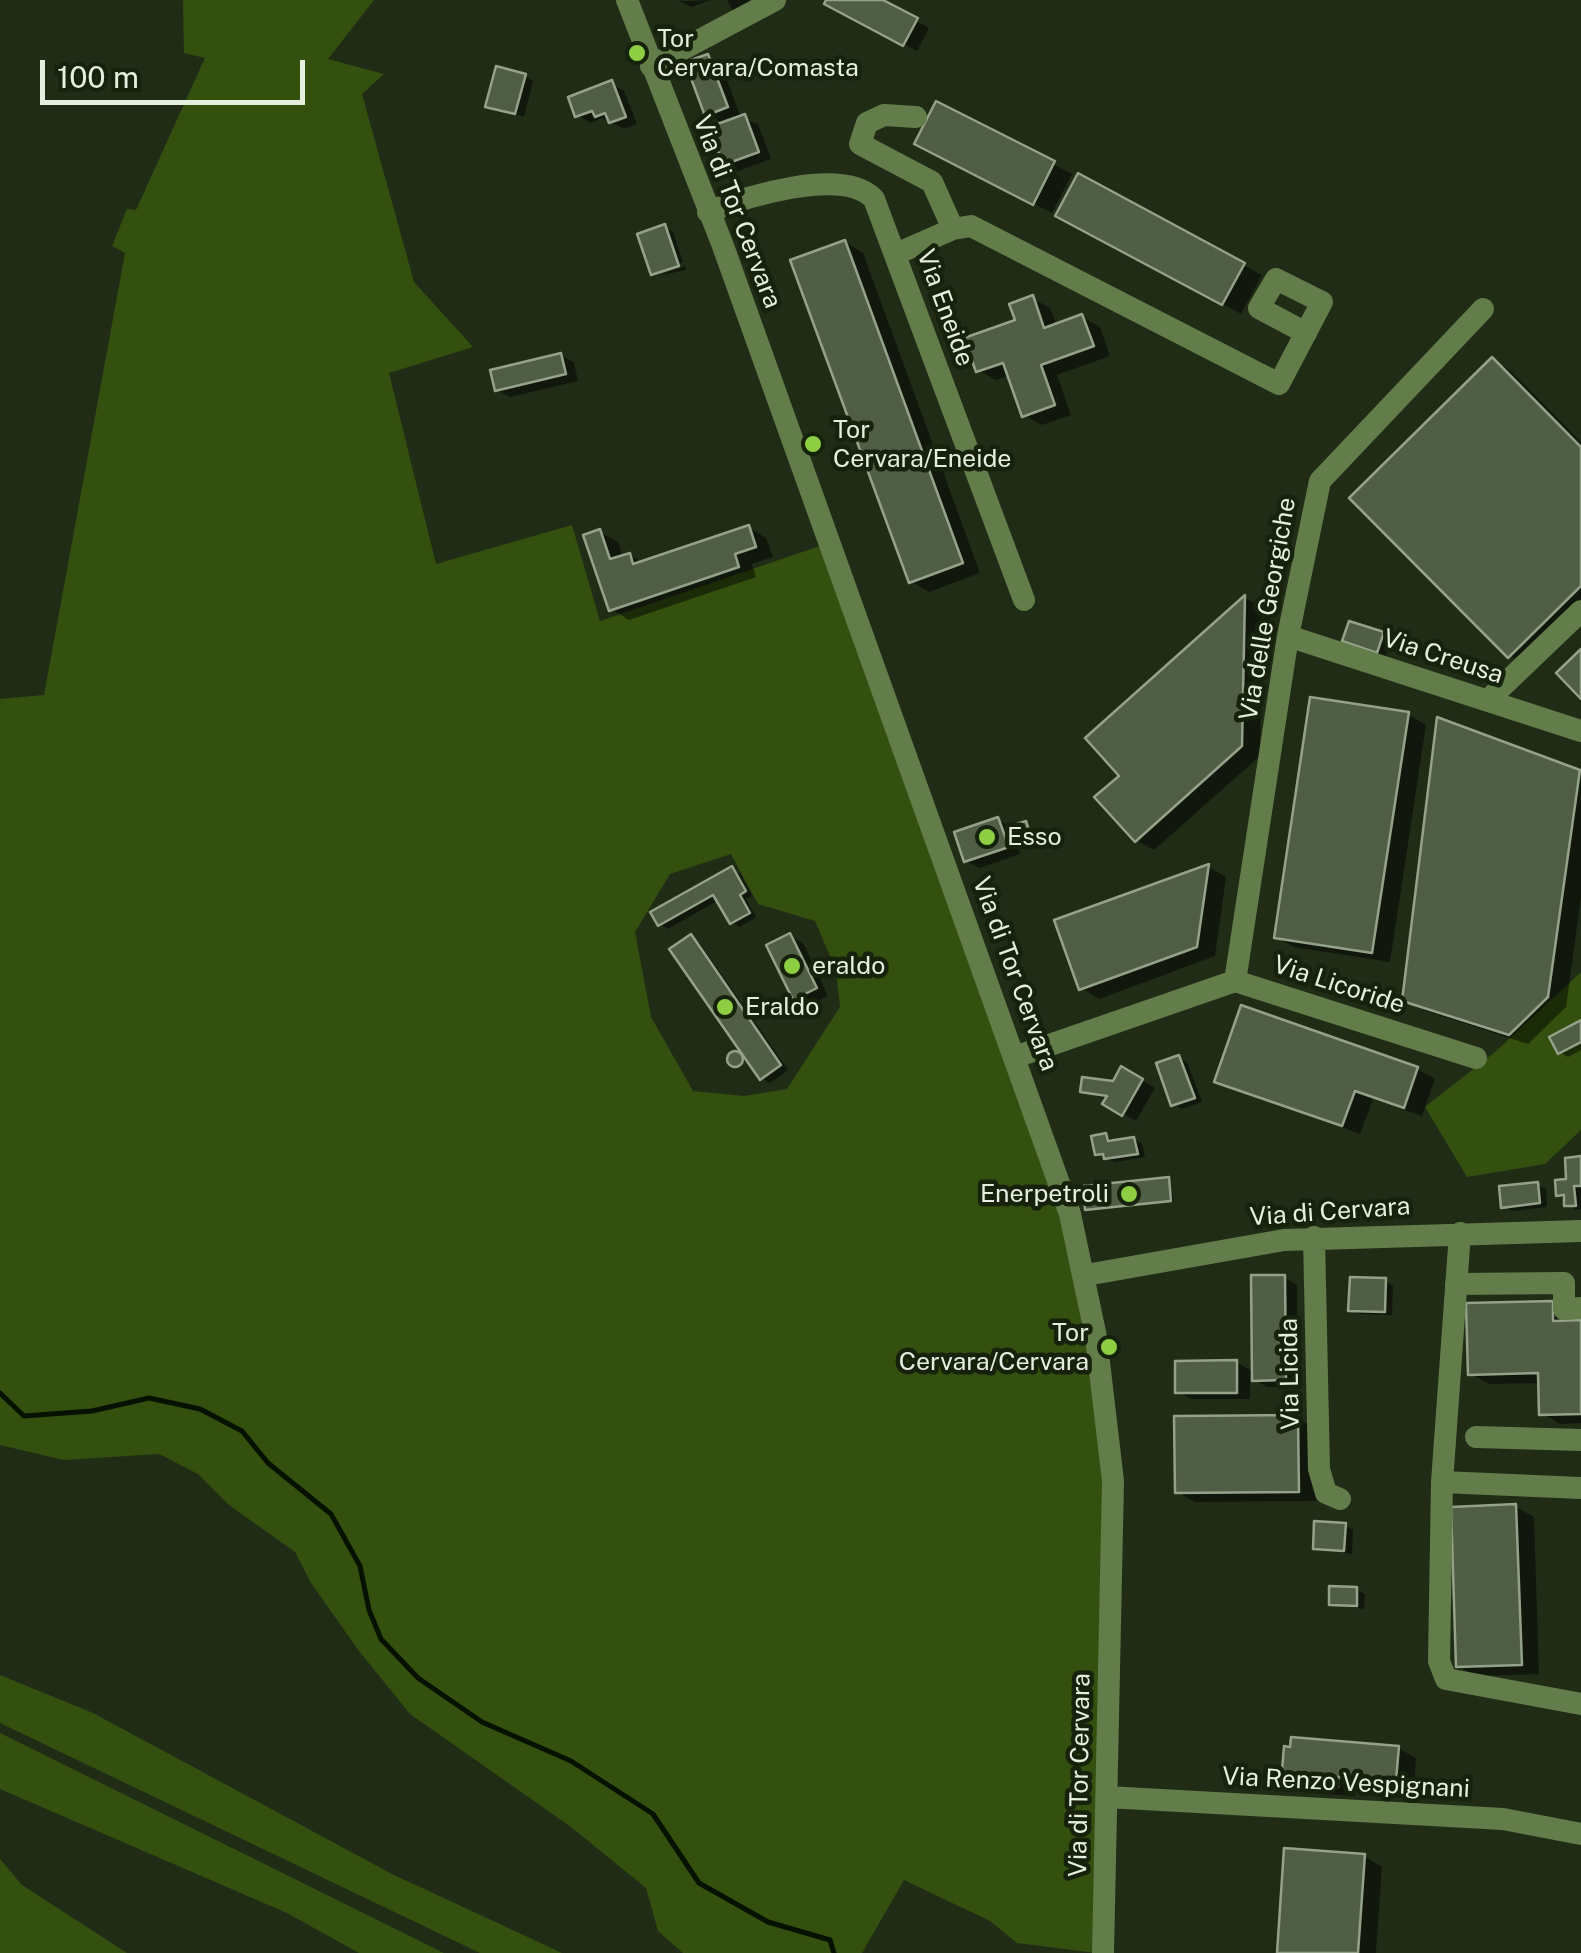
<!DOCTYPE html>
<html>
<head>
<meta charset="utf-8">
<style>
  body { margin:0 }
  #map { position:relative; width:1581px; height:1953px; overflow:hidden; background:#212c17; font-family:"Public Sans",sans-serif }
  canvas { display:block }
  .scale { position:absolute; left:40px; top:60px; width:265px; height:45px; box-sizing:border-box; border:5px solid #e6eee0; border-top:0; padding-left:12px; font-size:30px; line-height:35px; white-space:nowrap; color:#e6eee0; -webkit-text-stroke:8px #17220d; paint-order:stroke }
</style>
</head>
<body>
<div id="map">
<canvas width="1581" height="1953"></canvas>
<div class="scale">100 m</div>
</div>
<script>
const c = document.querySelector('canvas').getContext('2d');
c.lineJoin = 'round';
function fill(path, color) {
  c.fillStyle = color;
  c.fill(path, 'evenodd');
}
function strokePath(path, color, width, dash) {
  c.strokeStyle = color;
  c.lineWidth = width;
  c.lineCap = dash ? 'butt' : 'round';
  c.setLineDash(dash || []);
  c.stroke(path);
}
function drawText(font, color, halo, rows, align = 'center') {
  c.font = font + ' "Public Sans",sans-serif';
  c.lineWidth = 9;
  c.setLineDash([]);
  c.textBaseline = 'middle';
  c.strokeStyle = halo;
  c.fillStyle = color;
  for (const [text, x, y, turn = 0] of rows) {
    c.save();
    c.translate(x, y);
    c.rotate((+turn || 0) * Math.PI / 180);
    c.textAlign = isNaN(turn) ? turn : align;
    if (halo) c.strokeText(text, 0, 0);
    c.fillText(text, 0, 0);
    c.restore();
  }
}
const green = new Path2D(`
  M183,0H374L328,59L384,74L362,94L414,282L473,347L389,373L436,564L572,525L600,621L820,546L1061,1218L1097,1397L1104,1499L1096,1953L1017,1943L990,1921L904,1880L862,1953H683L658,1931L646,1888L571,1827L410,1714L359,1651L311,1583L295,1552L229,1505L198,1474L159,1454L64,1460L0,1445V699L44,695L125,253L112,246L127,209L136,210L205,58L184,53ZM731,854L758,904L815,921L836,970L840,1007L787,1089L744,1096L693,1091L651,1017L635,932L670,874Z
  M1581,972V1130L1545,1164L1467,1177L1425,1107L1495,1052Z
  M0,1675L93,1713L392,1874L562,1953H480L0,1723Z
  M0,1733L444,1953H359L287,1913L0,1789Z
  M0,1859L22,1885L127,1953H0Z`);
const shadow = new Path2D(`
  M678,0L684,1L712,0L691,7Z
  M727,0H761L737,17Z
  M829,0H877L929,28L917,51L840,11Z
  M708,57L721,64L741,118L758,124L771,159L738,171L725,164L724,124L707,114Z
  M525,76L533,81L524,117L488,105Z
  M611,83L624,91L637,124L624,129L602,118L591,123L577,115Z
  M937,104L1072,174L1052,213L934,153Z
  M1079,177L1262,275L1241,314L1076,225Z
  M665,227L673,232L683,262L656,271V275L653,274Z
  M845,242L863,253L980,573L929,592L911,581Z
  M685,266L686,270L657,276Z
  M1032,298L1050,308L1057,326L1082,317L1100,327L1110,356L1057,375L1071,415L1042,425L1024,415L1010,376L996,380L978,370Z
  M561,355L574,363L578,381L510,397L497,390Z
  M1492,360L1510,370L1581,442V614L1528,666L1510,656Z
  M748,527L766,538L773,557L752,564L756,577L629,620L611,609L600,532L618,542L623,558L629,555L643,563Z
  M1245,598L1262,608L1260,756L1154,850L1136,840L1122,776L1088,738Z
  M1383,635L1391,639L1386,656L1345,640Z
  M1408,714L1426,725L1390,962L1294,947L1276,937Z
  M1439,721L1581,773V897L1566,1007L1528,1044L1423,1010L1405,1000Z
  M998,820L1011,827L1020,854L980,868L966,861Z
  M1209,867L1226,877L1215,956L1099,999L1081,988L1058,922Z
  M732,869L740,874L752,896L746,899L756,917L740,927L731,922L719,900L668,929L660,924Z
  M790,936L803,943L828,996L808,1005L795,998Z
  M691,937L699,942L788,1070L770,1083L762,1078Z
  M1581,1023V1050L1568,1057L1560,1052Z
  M732,1055L742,1056L743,1064L732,1063Z
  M1179,1057L1187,1062L1202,1102L1182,1109L1173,1104Z
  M1122,1069L1155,1088L1136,1121L1105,1104L1107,1100L1083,1091L1114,1084Z
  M1417,1069L1435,1079L1422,1116L1373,1099L1360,1134L1218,1081Z
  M1106,1136L1114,1140L1134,1139L1142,1144L1145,1157L1115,1162L1105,1158L1097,1153Z
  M1581,1159V1209L1575,1210L1558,1194Z
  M1169,1180L1174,1201L1087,1208Z
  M1537,1185L1546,1189L1547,1207L1512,1211L1504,1206Z
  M1284,1277L1297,1285L1298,1386L1267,1387L1250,1377V1399H1191L1178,1392L1236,1362L1254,1372Z
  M1385,1281L1393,1286L1392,1315L1359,1314L1351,1309Z
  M1552,1303L1570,1314V1323H1581V1423L1560,1424L1542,1413L1541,1383L1489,1384L1471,1374Z
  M1297,1418L1315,1428L1316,1501L1195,1502L1177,1492Z
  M1516,1507L1534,1517L1539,1674L1476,1676L1458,1666Z
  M1345,1526L1353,1530L1352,1554L1315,1548Z
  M1357,1590L1365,1594L1364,1609L1331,1604Z
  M1398,1748L1416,1758L1414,1790L1356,1785L1355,1796L1301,1792L1283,1782Z
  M1364,1856L1382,1867L1376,1953H1279Z`);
const stream = new Path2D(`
  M0,1393L24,1416L92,1411L149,1398L200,1409L242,1431L268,1463L331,1514L360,1566L369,1610L381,1639L418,1678L482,1722L571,1761L653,1814L699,1883L768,1922L830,1940L834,1953`);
const building = new Path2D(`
  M826,0H883L918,18L903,46L824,4Z
  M708,54L728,107L705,116L685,62Z
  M496,66L526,74L515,114L485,107Z
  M612,80L626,117L609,123L605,113L595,117L592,111L575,117L568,97Z
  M936,101L1055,161L1033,205L914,144Z
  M745,114L759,152L723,165L709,127Z
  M1078,173L1245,263L1222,305L1055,216Z
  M665,224L679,266L651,275L637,234Z
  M845,240L963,563L909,583L790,260Z
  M1033,295L1044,328L1082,314L1094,346L1041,365L1055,405L1022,417L1003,363L976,372L964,338L1015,320L1009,304Z
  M561,353L566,374L495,391L490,370Z
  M1492,357L1581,447V586L1508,658L1349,498Z
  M749,525L756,547L735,554L739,567L609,611L583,535L600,529L610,559L630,553L633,564Z
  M1245,595L1242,746L1135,842L1094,797L1119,776L1085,738Z
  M1349,621L1384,632L1377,653L1342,641Z
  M1581,649V699L1556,673Z
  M1310,697L1409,712L1372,953L1274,938Z
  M1437,717L1580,770L1548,997L1509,1035L1402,1001Z
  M998,817L1009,847L964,862L954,832Z
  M1026,821L1032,840L1019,844L1013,825Z
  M1209,864L1197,947L1079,990L1054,920Z
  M732,866L746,891L740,895L750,913L730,924L713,895L658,926L650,912Z
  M790,933L817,988L793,1000L766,945Z
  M691,934L781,1065L760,1080L669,949Z
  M1241,1005L1418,1067L1404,1108L1355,1091L1342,1126L1214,1082Z
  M1581,1020V1042L1558,1054L1549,1037Z
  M727 1059a8 8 0 1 1 16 0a8 8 0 1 1-16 0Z
  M1179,1055L1195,1098L1171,1106L1156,1063Z
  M1121,1066L1143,1079L1122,1116L1102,1104L1107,1096L1080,1092L1082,1077L1113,1081Z
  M1106,1133L1108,1141L1134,1137L1138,1154L1104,1159L1103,1154L1095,1155L1091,1136Z
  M1581,1156V1186H1574L1576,1206H1564V1195L1556,1196L1555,1180L1566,1179L1565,1158Z
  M1169,1177L1171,1201L1085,1210L1083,1186Z
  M1538,1182L1540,1203L1501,1208L1499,1186Z
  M1251,1275H1285L1286,1380L1252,1381Z
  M1350,1277L1386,1278L1385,1312L1348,1311Z
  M1553,1301V1321L1581,1320V1414L1539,1415L1538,1373L1468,1375L1466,1303Z
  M1237,1360V1393H1175V1361Z
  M1298,1415L1299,1492L1175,1493L1174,1416Z
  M1516,1504L1522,1665L1456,1667L1451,1507Z
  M1314,1521L1346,1523L1344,1551L1313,1549Z
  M1329,1586L1357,1587V1606L1329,1605Z
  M1291,1737L1399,1746L1396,1781L1338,1777V1787L1281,1783L1284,1746L1290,1747Z
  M1284,1848L1365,1854L1358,1953H1277Z`);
const minor = new Path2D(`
  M627,0L723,246L1070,1214L1096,1337L1113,1481L1103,1953
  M651,66L775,0
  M708,212C745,197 843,166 874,199L1024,600
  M953,229L971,226L1279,384L1322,302L1276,279L1259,308L1306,333
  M896,254L953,229L932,182L860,144L867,123L884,115L916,117
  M1288,636L1581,731
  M1488,700L1581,611
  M1235,981L1288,636L1320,481L1483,309
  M1015,1057L1235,981L1476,1058
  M1460,1233L1442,1482L1439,1661L1446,1679L1581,1704
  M1314,1237L1319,1469L1326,1493L1340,1499
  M1086,1275L1284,1240L1581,1231
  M1456,1284L1564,1283V1309L1581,1308
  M1476,1437L1581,1440
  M1442,1482L1581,1488
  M1107,1797L1503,1819L1581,1834`);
const markers = [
  [637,53,10,"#8ece43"],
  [813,444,10,"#8ece43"],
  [987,837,10,"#8ece43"],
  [792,966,10,"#8ece43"],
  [725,1007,10,"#8ece43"],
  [1129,1194,10,"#8ece43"],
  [1109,1347,10,"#8ece43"]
];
const poiNames = [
  ["Tor",657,39],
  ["Cervara/Comasta",657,68],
  ["Tor",833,430],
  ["Cervara/Eneide",833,459],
  ["Esso",1007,837],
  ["eraldo",812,966],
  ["Eraldo",745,1007],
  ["Enerpetroli",1109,1194,"right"],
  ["Tor",1089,1333,"right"],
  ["Cervara/Cervara",1089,1362,"right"]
];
const streetNames = [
  ["Via di Tor Cervara",737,212,69],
  ["Via Eneide",945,308,70],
  ["Via delle Georgiche",1268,609,-80],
  ["Via Creusa",1443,657,18],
  ["Via di Tor Cervara",1015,974,70],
  ["Via Licoride",1339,985,18],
  ["Via di Cervara",1330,1212,-4],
  ["Via Licida",1290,1374,-91],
  ["Via di Tor Cervara",1080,1775,-89],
  ["Via Renzo Vespignani",1346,1783,3]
];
fill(green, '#33500e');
fill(shadow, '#0007');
strokePath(stream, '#061100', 5);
fill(building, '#515e46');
strokePath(building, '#94a289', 2.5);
strokePath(minor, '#637d4a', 22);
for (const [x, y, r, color] of markers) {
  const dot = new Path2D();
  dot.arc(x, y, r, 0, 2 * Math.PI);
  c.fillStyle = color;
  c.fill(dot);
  strokePath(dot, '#17220d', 4);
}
drawText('25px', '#e6eee0', '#17220d', poiNames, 'left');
drawText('25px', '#e6eee0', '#17220d', streetNames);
</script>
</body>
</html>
